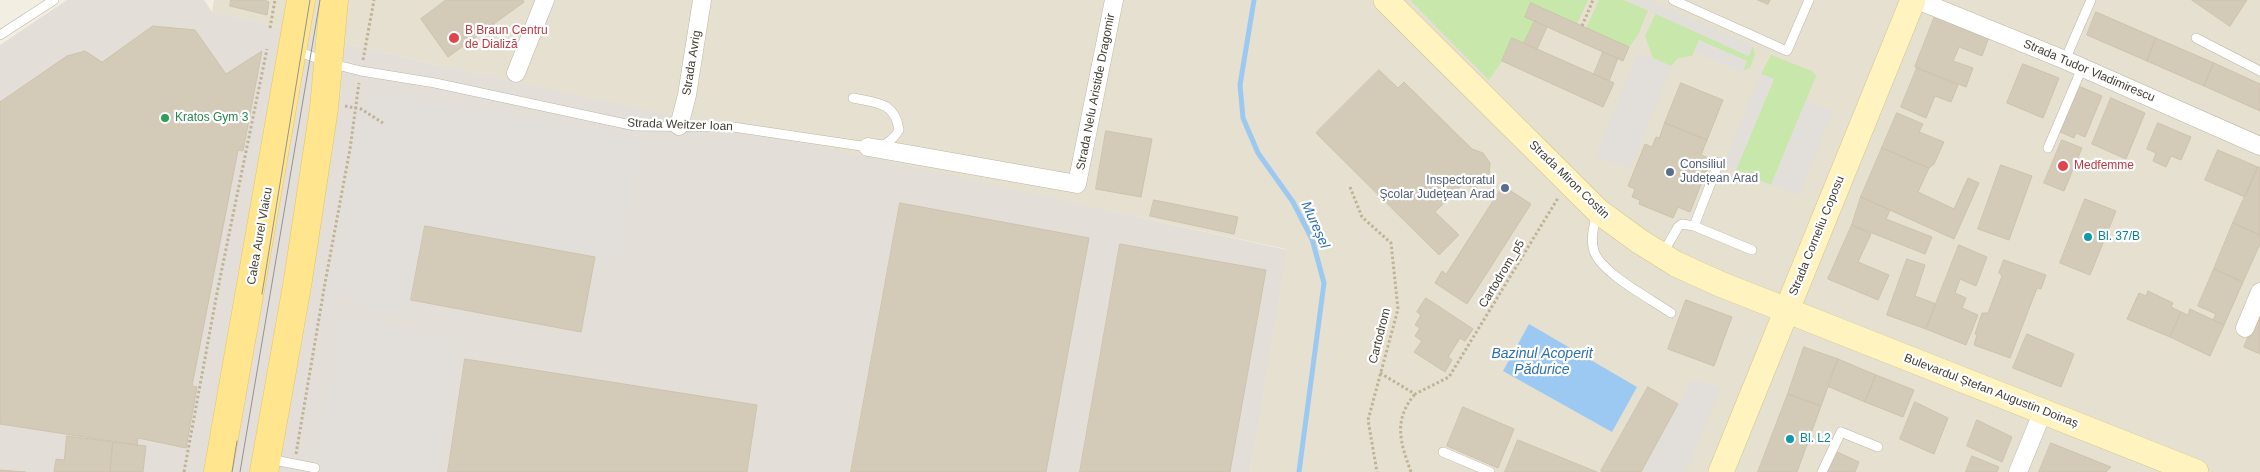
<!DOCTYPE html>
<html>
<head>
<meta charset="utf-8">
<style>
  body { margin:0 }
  canvas { display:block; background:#f2eee2 }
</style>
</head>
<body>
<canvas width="2260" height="472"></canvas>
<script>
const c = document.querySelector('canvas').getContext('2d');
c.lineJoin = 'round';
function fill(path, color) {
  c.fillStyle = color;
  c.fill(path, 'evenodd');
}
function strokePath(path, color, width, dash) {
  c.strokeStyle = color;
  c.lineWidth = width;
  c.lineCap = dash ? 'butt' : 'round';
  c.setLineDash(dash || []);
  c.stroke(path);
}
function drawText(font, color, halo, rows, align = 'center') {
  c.font = font + ' Helvetica,sans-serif';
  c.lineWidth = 4.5;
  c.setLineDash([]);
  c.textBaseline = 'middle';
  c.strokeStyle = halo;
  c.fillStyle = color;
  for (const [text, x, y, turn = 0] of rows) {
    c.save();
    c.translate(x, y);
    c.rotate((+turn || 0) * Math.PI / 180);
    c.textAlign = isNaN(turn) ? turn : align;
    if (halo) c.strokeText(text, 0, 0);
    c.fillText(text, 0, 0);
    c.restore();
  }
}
const residential = new Path2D(`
  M214,0H2260V472H1250L1286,249L428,63L212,12Z`);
const industrial = new Path2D(`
  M67,0H204L212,12L428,63L732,128L733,127L1287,250L1250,472H0V45Z`);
const green = new Path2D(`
  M1410,0H1588L1577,24L1531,4L1525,17L1535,21L1524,43L1512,38L1502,61L1489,80Z
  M1599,0H1623L1648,10L1638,35L1629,47L1586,28Z
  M1656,13L1748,56L1753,46L1755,54L1750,68L1742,71L1746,61L1699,40L1692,56L1678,58L1671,66L1653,58L1645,36Z
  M1771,55L1812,71L1816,76L1771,185L1736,170L1774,79L1761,74Z`);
const parking = new Path2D(`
  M1630,0H1649L1753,46L1749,56L1629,2Z
  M1699,40L1747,61L1742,73L1694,52Z
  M1638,52L1671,66L1630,169L1596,156Z
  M1761,74L1774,79L1736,170L1724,164Z
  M376,93L642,140L618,261L425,226L408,316L351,306L353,295L329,291L362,106L374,109Z
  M1806,100L1833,111L1799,195L1771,185Z
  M342,318L461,341L436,472H314Z
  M1693,380L1721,387L1685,472H1641Z`);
const water = new Path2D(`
  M1529,324L1637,387L1612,432L1503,371Z`);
const stream = new Path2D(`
  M1254,0L1240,85L1243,118L1258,153L1293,202L1312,239L1324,283L1299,472`);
const building = new Path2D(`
  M231,0H264L269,2L267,15L230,6Z
  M446,0H523L524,2L448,57L421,19Z
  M1758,0H1770L1768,4Z
  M2192,0H2247L2230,26Z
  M1531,3L1629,47L1623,61L1525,17Z
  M2096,12L2156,38L2147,61L2087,35Z
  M1935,16L1989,37L1982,56L1959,47L1953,61L1973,68L1966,87L1915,67Z
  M1535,21L1547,27L1537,49L1524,43Z
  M153,26L195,30L226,74L262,51L243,151L238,150L192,386L197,387L186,448L138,438L137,445L0,424V102L67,56L85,51L102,62Z
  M1512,38L1614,83L1603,107L1502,61Z
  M2156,38L2214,63L2204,86L2147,61Z
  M1603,52L1618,58L1609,81L1594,74Z
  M2214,63L2260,84V111L2204,86Z
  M2023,64L2059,78L2043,118L2007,103Z
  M1917,68L1958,85L1951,102L1935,96L1926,118L1901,107Z
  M1379,70L1398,88L1404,82L1472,149L1483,153L1490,163L1489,174L1483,184L1472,187L1463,184L1435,212L1459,235L1439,255L1316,133Z
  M1681,83L1723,100L1707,140L1665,123Z
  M2076,85L2102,96L2085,137L2076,133L2074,138L2058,131Z
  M2111,98L2145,113L2126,159L2092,144Z
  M1897,113L1923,124L1919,132L1944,142L1934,164L1929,168L1882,148Z
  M1665,123L1707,140L1701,155L1711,159L1690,212L1678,207L1673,218L1639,204L1640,200L1632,197L1635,189L1628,186L1645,144L1652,147L1656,137L1659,138Z
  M2158,123L2191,137L2181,160L2171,156L2166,167L2153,161L2156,153L2147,149Z
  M1106,131L1152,139L1141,197L1096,189Z
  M2062,140L2082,148L2064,191L2044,183Z
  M1882,148L1929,168L1918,192L1954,209L1968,178L1979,183L1954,239L1861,197Z
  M2218,150L2258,167L2245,197L2205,180Z
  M2001,165L2032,176L2009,240L1978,229Z
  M2258,167L2260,168V235L2233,223Z
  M1503,186L1531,204L1467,304L1435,283L1442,271L1446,274Z
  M1861,197L1890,210L1886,219L1932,237L1925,254L1852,225Z
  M2085,199L2116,211L2090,275L2060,263Z
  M1154,200L1238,217L1234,234L1150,216Z
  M900,203L1089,238L1046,472H851Z
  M2233,223L2260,235V244L2243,282L2214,269Z
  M1852,225L1871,234L1858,262L1889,275L1878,300L1828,279Z
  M425,226L595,257L581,332L411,300Z
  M1120,244L1266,270L1230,472H1080Z
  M1959,245L1987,257L1976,286L1960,279L1955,293L1966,298L1962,308L1978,315L1966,345L1926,329Z
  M1907,259L1925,265L1915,296L1936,304L1926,329L1887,315Z
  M2004,260L2046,275L2041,289L2037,288L2010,358L1974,345L1977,335L1975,334L1982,313H1988L2002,276L1999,273Z
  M2214,269L2243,282L2224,325L2213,320L2216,314L2198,306Z
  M2148,291L2173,303L2171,307L2181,312L2170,337L2127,319L2139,293L2146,296Z
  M1426,298L1473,329L1465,341L1460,338L1448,357L1452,360L1445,372L1414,352L1422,341L1415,336L1420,328L1415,325L1421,315L1417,312Z
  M1686,300L1732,317L1714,366L1668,349Z
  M2190,309L2224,325L2210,356L2170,337L2181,312L2188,315Z
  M2260,310V354L2244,347Z
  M2027,334L2074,354L2061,387L2013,368Z
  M1804,347L1838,359L1821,406L1788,394Z
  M465,359L757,405L747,472H448Z
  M1838,359L1876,375L1865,402L1827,386Z
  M1876,375L1914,390L1903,417L1865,402Z
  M1648,387L1678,404L1641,472H1603L1601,471Z
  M1788,394L1821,406L1797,472H1758Z
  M1915,402L1948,418L1934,454L1900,439Z
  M1463,407L1514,429L1498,468L1447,446Z
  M1977,420L2012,437L2002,462L1967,446Z
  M67,436L113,442L110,472H54L56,459L64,460Z
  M1518,440L1597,472H1505Z
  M113,442L146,446L143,472H110Z
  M2051,443L2111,467L2106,472H2039Z
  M1833,450L1859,462L1855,472H1824Z
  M1972,456L1999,467L1997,472H1966Z
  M0,470L26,472H0Z`);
const path = new Path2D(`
  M1582,26L1593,0
  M270,28L275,0
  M363,60L374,0
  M345,106L361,109L383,123
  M1350,187L1362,217L1391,243L1398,309L1368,420L1377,472
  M1380,373L1415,394L1449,377L1558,198
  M296,454L325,283L350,149L359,83
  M184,472L217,293L267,49
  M1411,472C1400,442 1393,420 1415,394`);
const lane = new Path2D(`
  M1673,0L1787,51L1809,0
  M0,35L54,0
  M2196,38L2260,71
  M295,50L329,63L361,71L435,83L635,126L733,127L868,147C883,147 891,143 899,130C895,102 877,103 853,98
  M2065,60L2091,0
  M2048,148L2082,68
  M1597,213C1594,226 1590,238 1594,251C1601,273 1651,299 1671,313
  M1694,226L1719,162
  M1663,253L1678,227L1682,224L1694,226L1752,250
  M1443,452L1490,472
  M269,459L315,468
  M1822,472L1841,432L1878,447`);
const street = new Path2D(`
  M1917,0L2065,60L2260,146
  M516,73L545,0
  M679,126L687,95L702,0
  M868,147L1077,184L1114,0
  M2245,328L2260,292
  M2018,472L2043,411`);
const secondary = new Path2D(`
  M1386,0L1598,211L1639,241L1676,264L1720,284L2196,472
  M1721,472L1913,0`);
const primary = new Path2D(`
  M218,472L301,0
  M264,472L298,280L324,108L334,0`);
const tram = new Path2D(`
  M262,294L310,0
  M232,472L237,441
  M240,472L320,0`);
const markers = [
  [454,38,6,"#e0444e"],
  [165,118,5,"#2e9e5b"],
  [2063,166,6,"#e0444e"],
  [1670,172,5,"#5c6f8a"],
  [1505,188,5,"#5c6f8a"],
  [2088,237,5,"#0f9aa8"],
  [1790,439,5,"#0f9aa8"]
];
const healthNames = [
  ["B Braun Centru",465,31],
  ["de Dializă",465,45],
  ["Medfemme",2074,166]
];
const streetNames = [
  ["Strada Avrig",692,63,-81],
  ["Strada Tudor Vladimirescu",2089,71,23],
  ["Strada Nelu Aristide Dragomir",1096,92,-79],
  ["Strada Weitzer Ioan",680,125,2],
  ["Strada Miron Costin",1569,180,44],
  ["Calea Aurel Vlaicu",260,236,-80],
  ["Strada Corneliu Coposu",1817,236,-68],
  ["Cartodrom_p5",1502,274,-59],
  ["Cartodrom",1380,336,-76],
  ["Bulevardul Ștefan Augustin Doinaș",1991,391,21]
];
const leisureNames = [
  ["Kratos Gym 3",175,118]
];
const serviceNames = [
  ["Consiliul",1680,165],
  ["Județean Arad",1680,179],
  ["Inspectoratul",1495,181,"right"],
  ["Şcolar Judeţean Arad",1495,195,"right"]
];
const cultureNames = [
  ["Bl. 37/B",2098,237],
  ["Bl. L2",1800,439]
];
const waterNames = [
  ["Mureșel",1315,225,66],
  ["Bazinul Acoperit",1542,354],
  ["Pădurice",1542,370]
];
fill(residential, '#e6e0d0');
fill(industrial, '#e3dfd8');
fill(green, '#c8e7aa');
fill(parking, '#e2dfdb');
fill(water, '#9cc9f1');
strokePath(stream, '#9cc9f1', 5);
fill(building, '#d3cab8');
strokePath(building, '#cec3ab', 1);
strokePath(lane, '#bdb6a5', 10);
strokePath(street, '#bdb6a5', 19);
strokePath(secondary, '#d3c591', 26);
strokePath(primary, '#e5c55d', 29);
strokePath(path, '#bfb396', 3, [2.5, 2.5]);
strokePath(lane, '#fff', 9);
strokePath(street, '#fff', 18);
strokePath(secondary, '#fff4bf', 25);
strokePath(primary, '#ffe68e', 28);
strokePath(tram, '#939393', 1);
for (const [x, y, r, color] of markers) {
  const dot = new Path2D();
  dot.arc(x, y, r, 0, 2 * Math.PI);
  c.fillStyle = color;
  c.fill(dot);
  strokePath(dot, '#fff', 2);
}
drawText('12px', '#be3a42', '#fff', healthNames, 'left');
drawText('12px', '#433e33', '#fff', streetNames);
drawText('12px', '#27864d', '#fff', leisureNames, 'left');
drawText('12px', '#4e5e75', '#fff', serviceNames, 'left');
drawText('12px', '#0d838f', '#fff', cultureNames, 'left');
drawText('italic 14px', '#2c6faf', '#fff', waterNames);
</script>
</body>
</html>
